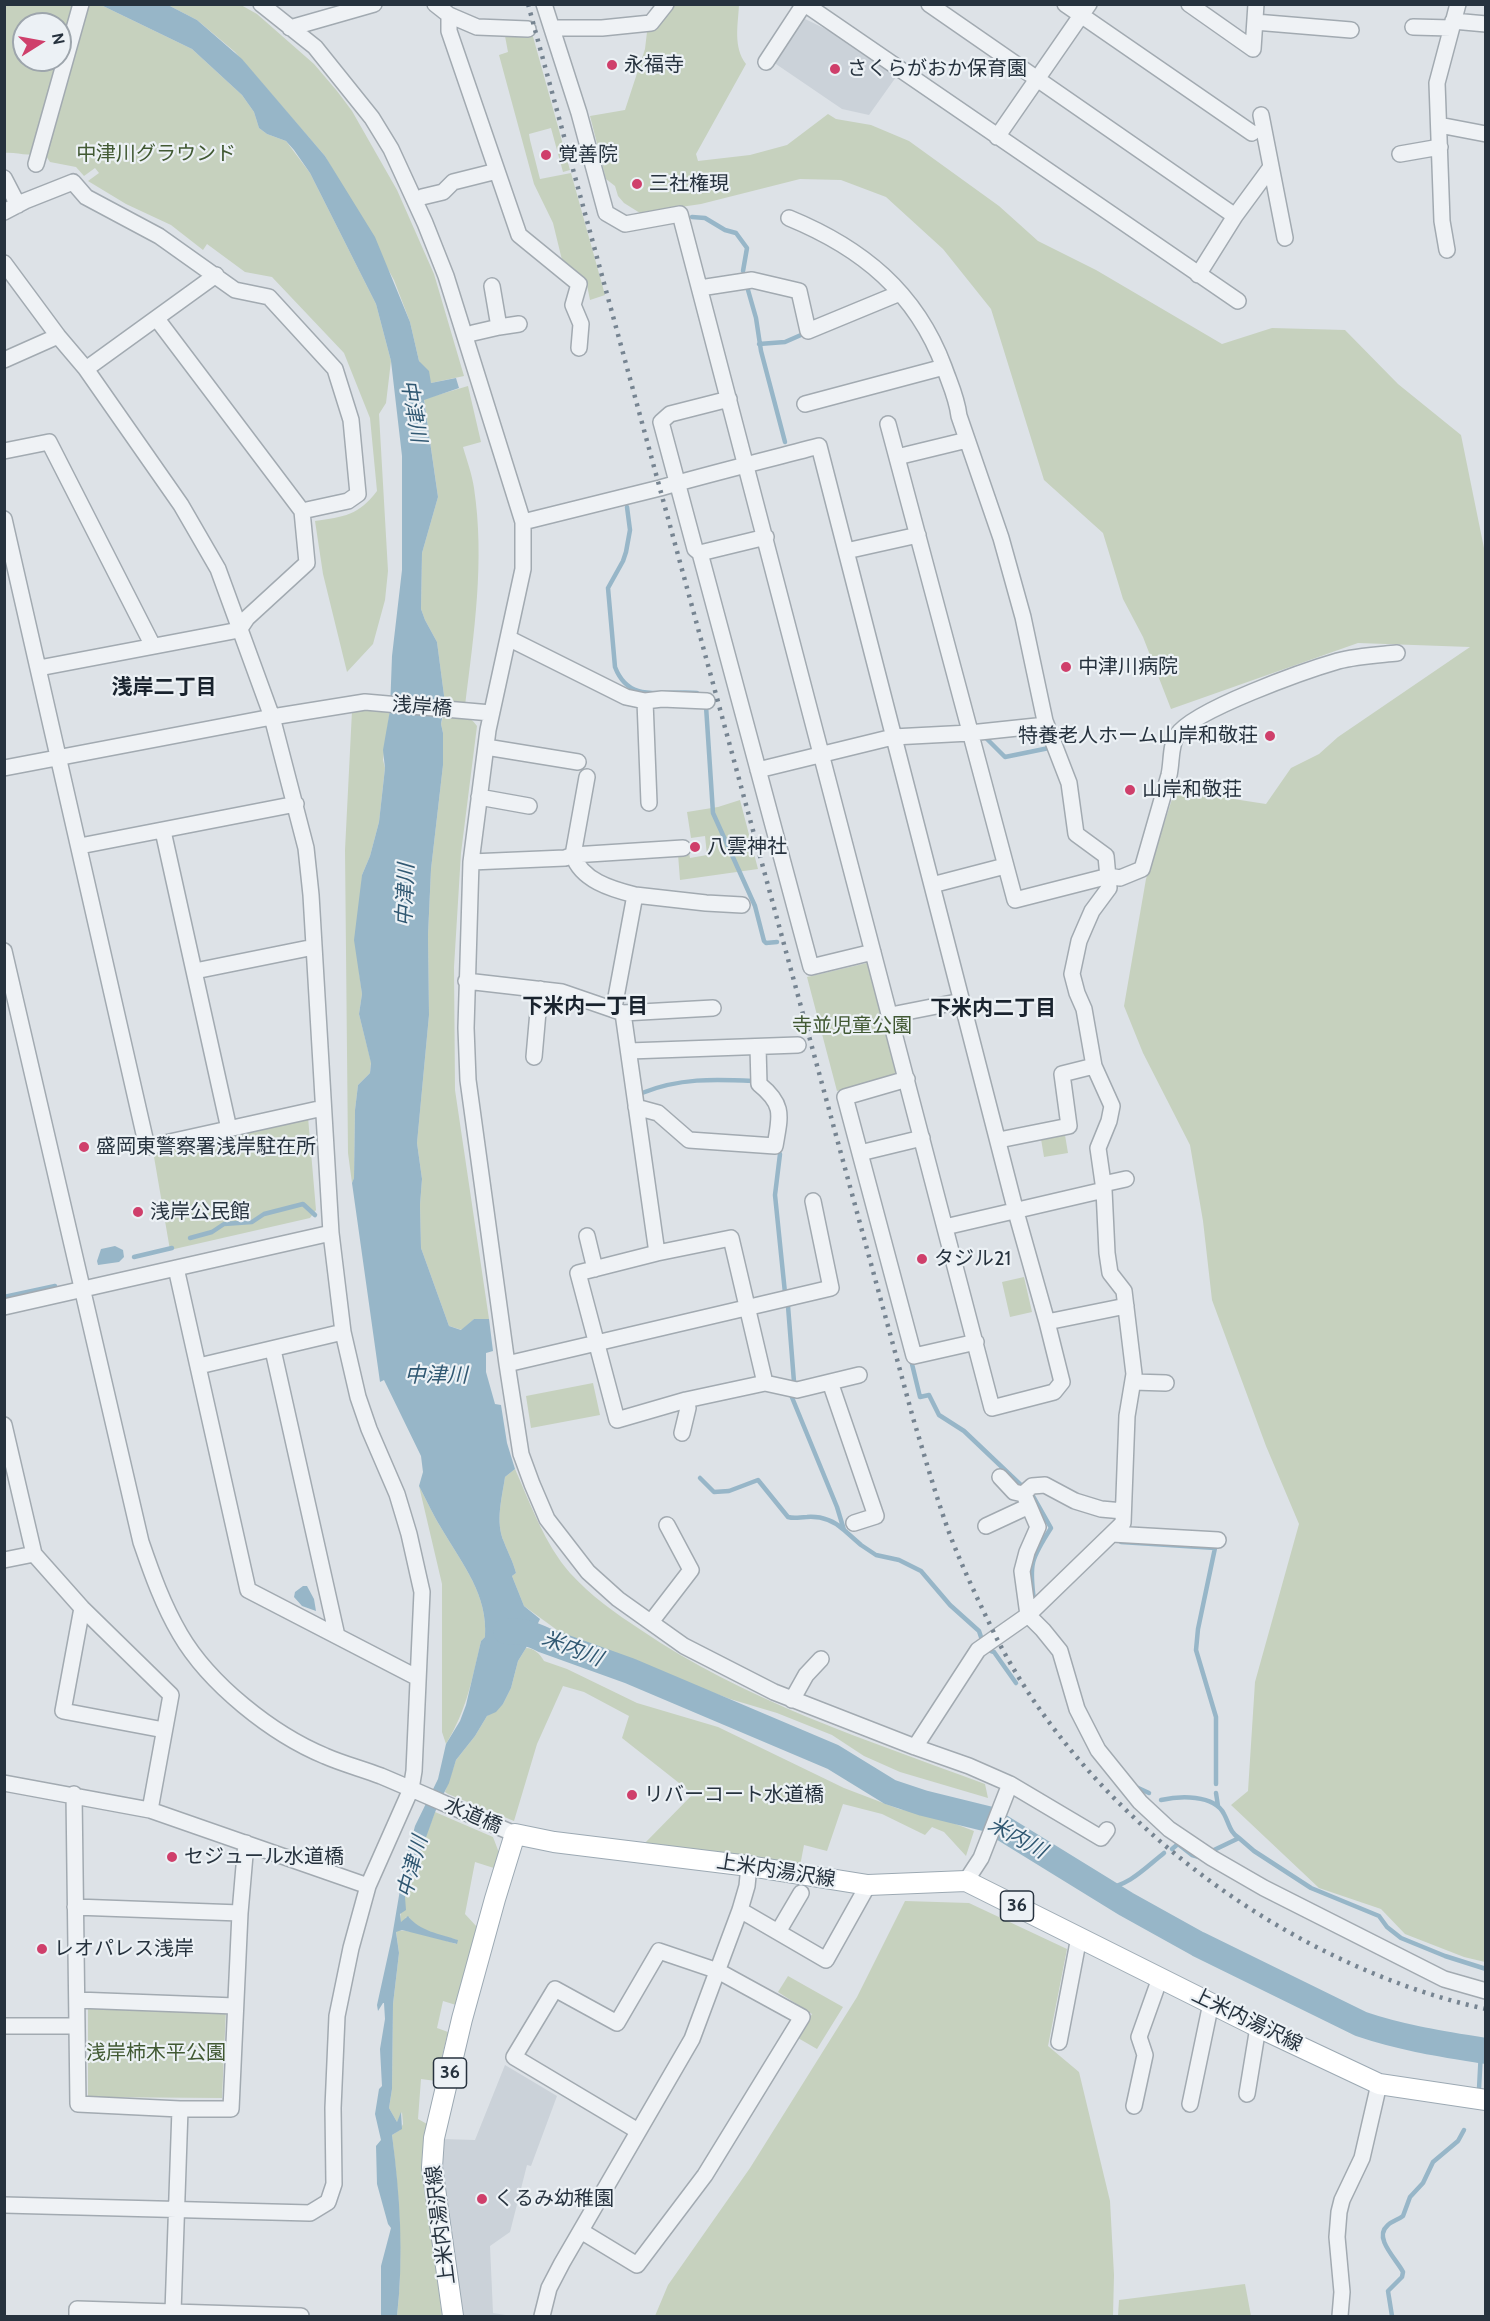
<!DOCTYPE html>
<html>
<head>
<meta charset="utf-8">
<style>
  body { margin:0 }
  #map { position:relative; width:1490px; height:2321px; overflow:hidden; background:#dde2e7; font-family:Cabin,sans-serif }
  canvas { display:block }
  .frame { position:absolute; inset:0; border:6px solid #26323e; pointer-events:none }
  .north { position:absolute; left:12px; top:12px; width:60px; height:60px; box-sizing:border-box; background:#ecf1f5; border:2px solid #9da5ac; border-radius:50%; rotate:79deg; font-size:16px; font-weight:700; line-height:24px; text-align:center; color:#26323e }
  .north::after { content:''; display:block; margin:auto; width:21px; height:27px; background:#cf3f6b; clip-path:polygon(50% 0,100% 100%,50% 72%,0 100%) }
</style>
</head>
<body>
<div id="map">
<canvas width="1490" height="2321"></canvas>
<div class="frame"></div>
<div class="north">N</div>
</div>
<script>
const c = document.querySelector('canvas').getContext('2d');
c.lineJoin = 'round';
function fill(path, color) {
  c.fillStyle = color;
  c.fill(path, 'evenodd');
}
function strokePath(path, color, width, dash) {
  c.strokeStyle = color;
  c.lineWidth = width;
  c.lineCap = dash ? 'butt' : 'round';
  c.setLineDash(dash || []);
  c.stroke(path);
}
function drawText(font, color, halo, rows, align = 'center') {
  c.font = font + ' Cabin,"Noto Sans JP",sans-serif';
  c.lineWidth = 4.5;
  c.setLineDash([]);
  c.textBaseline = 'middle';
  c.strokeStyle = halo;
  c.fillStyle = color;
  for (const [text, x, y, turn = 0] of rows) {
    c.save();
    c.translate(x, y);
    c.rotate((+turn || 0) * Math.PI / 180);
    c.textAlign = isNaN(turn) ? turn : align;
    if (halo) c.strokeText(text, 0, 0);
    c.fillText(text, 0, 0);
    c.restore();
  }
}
const built = new Path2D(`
  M803,18L838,35L896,77L869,115L842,109L773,62Z
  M505,2065L557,2096L531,2166L527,2165L510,2232L490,2246L493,2313L512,2316H460L441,2166L443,2139L475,2140Z`);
const green = new Path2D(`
  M4,5H77L34,154C24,156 15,152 5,153ZM24,24H60V60H24Z
  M85,5H101L192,49L242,95L254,112L259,128L267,134L286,141L310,173L376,304L391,361L386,403L379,414L388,571L385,600L373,644L347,672L323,574L315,521C344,517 359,515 377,491L370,418L344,353L272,277L245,272L207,244L203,250L171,225L126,204L88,181L99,173L95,168L84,176L76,167L50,162L46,156L56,122L54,112L72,49L77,47Z
  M168,5H241L257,14L314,64L337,91L352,111L397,190L434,274L464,376L431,383L419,361L410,322L394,280L325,156L235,52L197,20Z
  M674,5H739C738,25 733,47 746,64L696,154L698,161L750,155L787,145L828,114L836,119L871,125L909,141L999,206L1038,241L1096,270L1222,344L1272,328L1345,330L1398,384L1461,435L1486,558L1485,1962L1464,1957L1405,1934L1381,1909L1319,1888L1231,1805L1248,1791L1255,1682L1299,1524L1266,1446L1212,1300L1203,1221L1190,1145L1143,1053L1124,1006L1146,879L1175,790L1266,804L1291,768L1319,754L1338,737L1470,647L1358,643L1171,709L1143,637L1123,599L1103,533L1044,480L991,309L943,249L886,197L841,180L800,179L701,204L640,213L624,203L618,196L615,186L606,179L590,116L625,110L645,49L647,32L658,27Z
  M532,33L570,170L563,172L551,128L529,134L530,140L540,179L571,173L605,295L590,300L586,280L562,260L553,223L534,184L499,55L508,52L505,36Z
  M468,386L481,442L463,447C467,461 472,474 474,488C485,561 474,633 465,706L445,703L437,642L425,620L421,609L422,553L438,497L424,399Z
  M367,708L390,710L383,760L385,768L379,822L370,856L362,875L359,971L362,994L359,1014L371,1062L370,1073L358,1085L355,1110L354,1178L352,1183L348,1153L345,850L352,711Z
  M444,714C457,715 469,714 477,726L461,853L454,967L455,1090L489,1319H474L462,1330L449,1326L421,1248L420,1205L422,1179L417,1143L429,1015L428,935L431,869L443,765V733L441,724Z
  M740,800L758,869L680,880L678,854L689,853L690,858L707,855L705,836L691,838L687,812L718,807Z
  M867,963L897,1076L837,1091L807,977Z
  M308,1117L316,1210L310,1218L170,1250L153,1151Z
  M1065,1135L1068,1153L1044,1157L1041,1139Z
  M1024,1277L1032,1312L1010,1317L1002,1282Z
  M593,1383L600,1415L531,1428L526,1396Z
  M515,1469C531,1505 544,1543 570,1573C591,1596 615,1613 641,1630C745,1701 867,1740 985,1784L988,1798L900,1772L864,1756L832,1735L777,1713L730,1699L664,1674L636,1660L568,1638L524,1606L512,1576L516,1573C513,1561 508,1553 504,1542C495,1522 502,1498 505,1477Z
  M419,1486C427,1501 434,1517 443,1531C463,1565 488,1595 485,1637L481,1641C472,1680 467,1709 446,1744L442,1732V1584Z
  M526,1648C534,1648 540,1654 544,1661L567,1669L637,1703L718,1727L844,1788L899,1809L937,1817L974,1831L966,1856L944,1832L932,1827L925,1835L882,1814L843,1804L827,1851L804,1845L800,1866L643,1845L693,1794L622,1738L629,1716L584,1692L563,1686L537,1744L514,1821L448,1794L445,1792L456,1760L475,1736L487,1716L503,1704L511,1688L518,1661Z
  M435,1812L493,1837L501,1858L497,1869L475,1862L465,1914L477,1927L456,2005L443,2001L437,2028L448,2032L436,2081L421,2079L418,2119L427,2124L423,2147V2170L442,2316H397C404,2257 399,2194 392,2135L400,2130L403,2124L402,2112L397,2122L389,2108L392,2089L393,2004L399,1953L396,1931C406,1928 444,1940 456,1944L457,1940C442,1935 416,1932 409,1917H406L404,1922H401C397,1905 427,1834 435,1812Z
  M905,1901L969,1903L1067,1949L1048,2046L1079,2072L1110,2201L1114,2275L1113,2316H655L668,2285L750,2168L857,1997Z
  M788,1976L843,2007L817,2049L798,2038L812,2014L778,1992Z
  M88,2008L226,2009L222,2098L88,2097Z
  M1245,2284L1251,2316H1118L1119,2300Z`);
const water = new Path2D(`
  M101,5H168L197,20L242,59L325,156L375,237L410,322L419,361L429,371L431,383L456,378L459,388L424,400L438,497L422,553L421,609L425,620L437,642L445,703L441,724L443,733V765L431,869L428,935L429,1015L417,1143L422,1179L420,1205L421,1248L449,1326L461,1330L474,1319H489L493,1351L486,1353V1372L495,1404L501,1405L507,1443L515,1469L505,1477C502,1498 495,1522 504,1542C508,1553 513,1561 516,1573L512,1576L524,1606L540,1619L526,1648L518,1661L511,1688L503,1704L496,1712L487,1716L475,1736L456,1760L449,1783L437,1807L408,1887L405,1897L406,1910L400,1914L401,1922L408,1916C419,1931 440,1934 458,1940L457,1944L402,1930L396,1932L399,1953L393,2004L392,2089L389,2108L397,2122L401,2112L402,2129L392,2135C400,2195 404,2256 397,2316H381V2266L391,2228L388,2224L377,2184L376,2146L381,2140L375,2114L379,2089L382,2086L380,2049L385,2019L384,2003H383L378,2011L377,2005L392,1937L403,1872L415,1826L438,1779L446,1744L460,1721L466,1705L481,1641L485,1637C488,1595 463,1565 443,1531C434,1517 427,1501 419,1486L423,1472L421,1456L384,1380L380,1382L352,1183L354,1178L355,1110L358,1085L370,1073L371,1063L359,1014L362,994L354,940L362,875L370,856L379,822L385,768L383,750L390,710L392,656L402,570V456L391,361L376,304L310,173L294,150L286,141L267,134L259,128L254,112L242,95L192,49Z
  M115,1246L123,1250L124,1257L119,1262L98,1265L97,1261L101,1249Z
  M303,1586H307L314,1599L316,1611L302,1606L294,1597L295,1592Z`);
const stream = new Path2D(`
  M692,217L705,218L725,230L736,233L747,248L743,271
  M748,290L756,318L761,351L785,442
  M759,344L785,342L801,335
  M627,507L630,530L626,552L623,561L608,588L615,667C630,706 665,689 697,693
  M706,706L713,813L755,906L764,941L766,943L777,942
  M985,737L1005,757L1049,748
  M642,1093C679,1078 714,1079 753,1081
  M780,1154L775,1195L785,1293
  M190,1238L212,1232L224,1224L252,1222L264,1214L303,1204L315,1215
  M134,1257L172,1248
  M4,1297L55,1286
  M788,1306L794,1382
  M912,1364L920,1397L929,1395L939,1415L964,1431L1024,1488
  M791,1395L837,1507L844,1530L861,1545L876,1555L899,1560L921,1571L950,1605L979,1631L982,1640
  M700,1478L714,1492L729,1491L758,1480L788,1517C795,1519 800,1517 807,1517C821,1516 834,1521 844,1530
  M1033,1496L1051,1528C1031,1559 1029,1564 1034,1600
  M1121,1542L1215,1548L1198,1629L1196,1650L1216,1717V1784
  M988,1650L994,1652L1016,1683
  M1136,1787L1149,1793
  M1216,1793L1218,1806
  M1161,1800C1179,1796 1214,1794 1224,1814C1229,1823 1230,1833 1239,1838
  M1172,1849L1178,1844L1192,1855L1199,1857
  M1214,1850L1239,1838L1254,1851L1311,1888L1379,1916L1387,1927L1401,1938L1445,1956L1486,1969
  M1103,1889C1129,1886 1144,1869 1164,1853
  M1479,2089L1481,2051
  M1392,2316L1388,2291L1402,2277L1403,2272C1398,2261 1373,2238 1387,2226C1391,2221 1398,2220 1403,2216L1410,2197L1423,2183L1433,2162L1458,2141L1464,2130`);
const river = new Path2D(`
  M506,1631C521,1631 530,1633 544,1640L630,1671L833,1757L890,1792L923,1803L988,1819L1126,1904L1198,1944L1361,2024C1402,2038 1443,2044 1486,2051`);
const minor = new Path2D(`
  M261,4L315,47L372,118L391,149L425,223L446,276L523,522V569L488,730L471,862L466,1028L468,1080L507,1364L521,1454L532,1484L547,1519L588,1572L618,1599L684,1646L774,1692L915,1747L969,1766L1010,1784L981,1858L966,1881
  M435,4L449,15L477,27L528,29
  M805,4L1238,301
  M929,4L1235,216
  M1065,4L1252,133
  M1189,4L1253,49
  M449,15V31L519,235L579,284L573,305L581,324L579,348
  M1453,21L1486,24
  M1255,22L1351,30
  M1413,27L1451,28
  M290,28L374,4
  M553,28H602L651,23L666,4
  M1253,49L1256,4
  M766,62L804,4
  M1261,115L1285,238
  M1439,125L1486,134
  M997,137L1089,4
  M1400,154L1440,147
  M36,164L81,4
  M4,178L18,205
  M422,197L443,192L453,182L497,171
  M4,212L25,201L73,182L86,197L159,236L235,290L269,297L335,369L351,420L358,494L348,501L302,511
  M789,218C862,248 916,292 944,367C950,384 957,398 959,416L1001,538L1023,617L1045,721L1069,783L1076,834L1106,856L1109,888L1092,911L1085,927L1079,941L1072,974L1077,993L1084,1009L1094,1066L1112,1106L1109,1121L1098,1148L1104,1190L1107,1253L1110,1273L1124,1291L1134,1374L1127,1416L1123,1523L1028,1615L978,1650L915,1747
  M1447,250L1442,221L1437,83L1458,4
  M4,263L58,336L86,369L181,505L218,569L272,717L306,848L311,895L331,1233L343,1332L358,1397L369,1429L397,1494L409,1534L422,1592L414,1771L411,1789L368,1886L351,1948L337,2016L333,2108L334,2184L328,2202L310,2213L4,2205
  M1198,275L1235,216L1271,167
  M700,288L752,280L799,291L808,331L900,293
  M499,327L519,324
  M473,333L499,327L492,286
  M4,360L58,336
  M86,369L216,275
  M729,399L670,414L661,422L695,549L700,553L811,967L873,952
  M805,404L944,367
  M888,424L1015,900L1109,876L1120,878L1142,869L1169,775C1172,762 1170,746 1177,735C1193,710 1307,670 1338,661C1357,656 1378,655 1397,653
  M4,451L49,442L153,646
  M897,457L967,440
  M4,519L147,1147L323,1108
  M523,522L660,488C713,473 766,460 819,446L1016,1212L1047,1322L1062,1382L1054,1392L992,1408L680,214L625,224L606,213L579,113L544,4
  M846,551L918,535
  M700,553L766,537
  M508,638L626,697L645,701L662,699L707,701
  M39,668L239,630L247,618L307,563L302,511L157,319
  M645,701L649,803
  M486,747L578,762
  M4,768L272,717L365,702L491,713
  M758,770L893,737L970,733L1046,725
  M587,777L573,855C581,880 611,889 635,895L614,1008
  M479,797L529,806
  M163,831L229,1129
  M80,846L296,804
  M471,862L565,858L573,855L683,848
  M932,885L1005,866
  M635,895L706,903L742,905
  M4,951L141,1542C152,1574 163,1605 180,1634C209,1684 272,1734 325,1756C343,1764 363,1769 381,1776C426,1795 470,1815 515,1834
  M195,971L314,947
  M466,981L562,992L623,1013L713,1008
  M623,1013L657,1253
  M891,1015L962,1001
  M629,1051L798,1045
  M534,1057L540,989
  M907,1079L845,1097L914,1356L976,1342
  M636,1107L658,1113L689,1140L775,1146C780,1116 785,1105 759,1084L758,1047
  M999,1140L1069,1126L1062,1074L1094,1066
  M860,1153L922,1138
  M1103,1184L1126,1179
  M945,1227L1104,1190
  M587,1236L595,1269
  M176,1268L248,1590L418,1678
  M4,1307L331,1233
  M1047,1322L1126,1306
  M273,1350L337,1636
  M507,1364L831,1288L813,1201
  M199,1366L343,1332
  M830,1382L876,1516L854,1523
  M1133,1382L1166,1383
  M765,1383L731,1238L657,1253L578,1273L617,1420L686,1400L765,1383L797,1390L859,1375
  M4,1425L34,1554L82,1608L171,1695L150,1810
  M682,1433L688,1408L686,1400
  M1000,1477L1014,1492L1023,1494L1032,1486L1045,1485L1075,1501L1101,1509L1123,1511
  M1029,1506L1038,1527L1027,1552L1022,1571L1028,1615L1043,1630L1060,1651L1077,1709L1098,1750L1140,1802L1169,1829L1212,1858L1264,1888L1444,1979L1486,1991
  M986,1526L1029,1506L1025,1497
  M1112,1534L1218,1540
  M4,1560L34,1554
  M82,1608L63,1711L164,1730
  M651,1622L691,1570L667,1525
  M792,1700L806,1675L821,1659
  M4,1783L150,1810L368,1886
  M1010,1784L1101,1838L1107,1830
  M74,1794L78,2104L180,2109H231L240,1913L246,1843
  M75,1907L240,1913
  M740,1910L826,1960L868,1885
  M778,1932L801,1893
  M77,2000L235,2006
  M4,2026H77
  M1059,2042L1079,1937
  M1247,2094L1258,2027
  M1190,2104L1211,2003
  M1134,2106L1145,2055L1139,2037L1160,1978
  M581,2231L637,2265L705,2175L802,2017L718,1971L659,1951L617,2023L555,1989L514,2057L638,2131
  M173,2312L180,2109
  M77,2316V2309L301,2316
  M542,2316L549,2288L562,2263L692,2039L740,1910L747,1886L749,1866
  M1340,2316L1342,2292L1337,2237L1339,2212L1342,2200L1362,2158L1379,2084`);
const major = new Path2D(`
  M453,2316L432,2167L434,2138L462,2019L495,1899L515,1834L554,1842L749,1866L868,1885L966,1881L1258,2027L1379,2084L1486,2100`);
const rail = new Path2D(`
  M528,4L913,1418C925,1457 936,1497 950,1535C963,1569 979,1602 995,1635C1087,1817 1288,1966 1486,2009`);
const markers = [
  [612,65,6,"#cf3f6b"],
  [835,69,6,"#cf3f6b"],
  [546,155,6,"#cf3f6b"],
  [637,184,6,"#cf3f6b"],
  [1066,667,6,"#cf3f6b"],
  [1270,736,6,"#cf3f6b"],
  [1130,790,6,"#cf3f6b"],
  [695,847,6,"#cf3f6b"],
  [84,1147,6,"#cf3f6b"],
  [138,1212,6,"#cf3f6b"],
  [922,1259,6,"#cf3f6b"],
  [632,1795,6,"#cf3f6b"],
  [172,1857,6,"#cf3f6b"],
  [42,1949,6,"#cf3f6b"],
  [482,2199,6,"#cf3f6b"]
];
const shields = [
  [1017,1906,33],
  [450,2073,33]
];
const shieldNames = [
  ["36",1017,1906],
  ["36",450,2073]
];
const poiNames = [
  ["永福寺",624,65],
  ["さくらがおか保育園",847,69],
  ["覚善院",558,155],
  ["三社権現",649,184],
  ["中津川病院",1078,667],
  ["特養老人ホーム山岸和敬荘",1258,736,"right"],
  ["山岸和敬荘",1142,790],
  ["八雲神社",707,847],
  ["盛岡東警察署浅岸駐在所",96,1147],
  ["浅岸公民館",150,1212],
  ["タジル21",934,1259],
  ["リバーコート水道橋",644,1795],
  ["セジュール水道橋",184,1857],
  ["レオパレス浅岸",54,1949],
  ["くるみ幼稚園",494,2199]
];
const parkNames = [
  ["中津川グラウンド",156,154],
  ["寺並児童公園",852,1026],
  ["浅岸柿木平公園",156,2053]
];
const streetNames = [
  ["浅岸橋",422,707,5],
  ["水道橋",473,1816,23],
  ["上米内湯沢線",776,1871,9],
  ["上米内湯沢線",1247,2020,26],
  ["上米内湯沢線",441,2225,-97]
];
const waterNames = [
  ["中津川",413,411,80],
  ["中津川",406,895,-88],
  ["中津川",436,1376],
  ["米内川",572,1649,21],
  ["米内川",1017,1838,29],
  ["中津川",413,1867,-75]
];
const neighbourhoodNames = [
  ["浅岸二丁目",164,688],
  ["下米内一丁目",585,1007],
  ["下米内二丁目",993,1009]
];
fill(built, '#cbd2d9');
fill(green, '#c6d1be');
fill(water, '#97b6c8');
strokePath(stream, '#97b6c8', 4.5);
strokePath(river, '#97b6c8', 26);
strokePath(minor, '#a2aab1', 18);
strokePath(major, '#9ca9b3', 22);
strokePath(minor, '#eff2f5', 15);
strokePath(major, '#fff', 20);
strokePath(rail, '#768491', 4.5, [3, 6]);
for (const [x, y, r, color] of markers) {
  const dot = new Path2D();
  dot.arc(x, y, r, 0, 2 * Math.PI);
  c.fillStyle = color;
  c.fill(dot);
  strokePath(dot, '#ecf1f5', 2);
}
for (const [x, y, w] of shields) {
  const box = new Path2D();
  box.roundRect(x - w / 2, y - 15, w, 30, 4.5);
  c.fillStyle = '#ecf1f5';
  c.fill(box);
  strokePath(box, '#26323e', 1.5);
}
drawText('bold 18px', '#26323e', null, shieldNames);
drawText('20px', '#26323e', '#ecf1f5', poiNames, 'left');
drawText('20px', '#415933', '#ecf1f5', parkNames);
drawText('20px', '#26323e', '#ecf1f5', streetNames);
drawText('italic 21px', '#305872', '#ecf1f5', waterNames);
drawText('bold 21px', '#19232e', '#ecf1f5', neighbourhoodNames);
</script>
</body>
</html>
